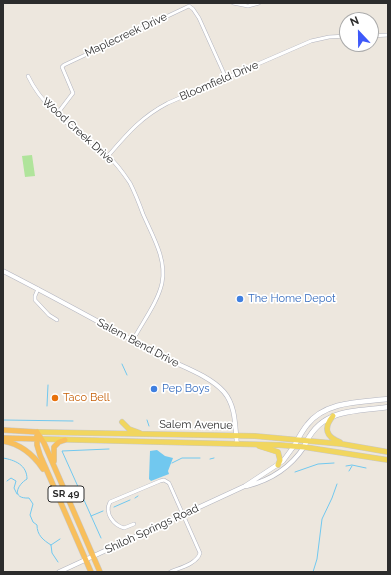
<!DOCTYPE html>
<html>
<head>
<meta charset="utf-8">
<style>
  body { margin:0 }
  #map { position:relative; width:391px; height:575px; overflow:hidden; background:#ede7de; font-family:Raleway,sans-serif }
  canvas { display:block }
  .frame { position:absolute; inset:0; border:4px solid #2c2c2c; pointer-events:none }
  .north { position:absolute; left:339px; top:12px; width:40px; height:40px; box-sizing:border-box; background:#fff; border:1px solid #ababab; border-radius:50%; rotate:338deg; font-size:11px; font-weight:700; line-height:16px; text-align:center; color:#2c2c2c }
  .north::after { content:''; display:block; margin:auto; width:14px; height:18px; background:#3e59fa; clip-path:polygon(50% 0,100% 100%,50% 72%,0 100%) }
</style>
</head>
<body>
<div id="map">
<canvas width="391" height="575"></canvas>
<div class="frame"></div>
<div class="north">N</div>
</div>
<script>
const c = document.querySelector('canvas').getContext('2d');
c.lineJoin = 'round';
function fill(path, color) {
  c.fillStyle = color;
  c.fill(path, 'evenodd');
}
function strokePath(path, color, width, dash) {
  c.strokeStyle = color;
  c.lineWidth = width;
  c.lineCap = dash ? 'butt' : 'round';
  c.setLineDash(dash || []);
  c.stroke(path);
}
function drawText(font, color, halo, rows, align = 'center') {
  c.font = font + ' Raleway,sans-serif';
  c.lineWidth = 3.5;
  c.setLineDash([]);
  c.textBaseline = 'middle';
  c.strokeStyle = halo;
  c.fillStyle = color;
  for (const [text, x, y, turn = 0] of rows) {
    c.save();
    c.translate(x, y);
    c.rotate((+turn || 0) * Math.PI / 180);
    c.textAlign = isNaN(turn) ? turn : align;
    if (halo) c.strokeText(text, 0, 0);
    c.fillText(text, 0, 0);
    c.restore();
  }
}
const green = new Path2D(`
  M32,155L35,176L25,177L22,156Z`);
const water = new Path2D(`
  M157,450L165,456L173,458L168,471L169,474L151,481L149,479L150,451Z`);
const stream = new Path2D(`
  M122,364L127,375
  M47,406L48,385
  M3,420L73,421
  M147,420L149,426
  M3,458C15,460 27,465 27,479C17,485 11,499 29,498L33,504L30,515L33,522L37,525C37,535 43,540 51,545L52,553L58,562
  M210,459L214,458
  M172,463L182,458H200
  M346,466L352,465L366,468
  M349,471L352,466
  M295,472L318,464L334,463
  M7,481L11,478L16,481L14,488L17,494
  M135,498L138,496
  M114,507L130,500
  M91,516L103,511
  M101,538L62,451L109,449
  M51,545L60,539
  M313,572L317,559L322,519L332,498L337,484`);
const minor = new Path2D(`
  M233,3L248,6L259,3
  M371,36L388,35
  M28,76C45,112 80,132 109,157C117,164 124,174 130,183C135,193 139,203 143,214C152,235 167,259 162,283C158,302 142,323 133,340
  M57,114L73,93L62,67L64,65L189,6L193,9L199,18L226,78
  M108,156C127,134 141,117 168,103L311,41L329,37L347,36
  M38,289L35,296V300L49,315L57,320
  M134,524L124,528C114,525 104,514 110,502L160,481L164,480L169,483L200,553C197,564 179,568 170,572`);
const tertiary = new Path2D(`
  M3,271C56,298 108,327 161,356C180,366 209,375 224,392C236,406 235,426 237,444
  M247,486C271,480 290,468 304,447
  M59,572L245,486L283,461L294,446`);
const secondary = new Path2D(`
  M294,446C298,439 302,431 307,425C325,401 361,402 388,399
  M304,447C320,408 353,412 388,407`);
const primary = new Path2D(`
  M333,416C323,428 326,437 340,442
  M122,422L129,429L140,433
  M37,432L255,436L342,444L388,452
  M42,439L279,445L304,447L388,460
  M259,446L278,452L280,460L278,465`);
const trunk = new Path2D(`
  M3,430L37,432
  M37,432L44,443L100,572
  M37,433V445L40,455L91,572
  M3,438L40,439
  M3,441C21,444 33,454 43,469
  M54,461V447L59,442L65,440`);
const markers = [
  [240,299,4,"#3f7fe0"],
  [154,389,4,"#3f7fe0"],
  [55,398,4,"#e8710a"]
];
const shields = [
  [66,494,36]
];
const shieldNames = [
  ["SR 49",66,494]
];
const streetNames = [
  ["Maplecreek Drive",126,35,-25],
  ["Bloomfield Drive",219,81,-23],
  ["Wood Creek Drive",78,131,42],
  ["Salem Bend Drive",138,343,28],
  ["Salem Avenue",196,425,1],
  ["Shiloh Springs Road",152,529,-25]
];
const shopNames = [
  ["The Home Depot",248,299],
  ["Pep Boys",162,389]
];
const foodNames = [
  ["Taco Bell",63,398]
];
fill(green, '#b0e49b');
fill(water, '#71c8ef');
strokePath(stream, '#71c8ef', 1);
strokePath(minor, '#b2b4bf', 4);
strokePath(tertiary, '#b2b4bf', 5);
strokePath(secondary, '#b2b4bf', 5.5);
strokePath(primary, '#c8c8c8', 6);
strokePath(trunk, '#c8c8c8', 6);
strokePath(minor, '#fff', 3);
strokePath(tertiary, '#fff', 4);
strokePath(secondary, '#fff', 4.5);
strokePath(primary, '#f1d65f', 5);
strokePath(trunk, '#f8bf5c', 5);
for (const [x, y, r, color] of markers) {
  const dot = new Path2D();
  dot.arc(x, y, r, 0, 2 * Math.PI);
  c.fillStyle = color;
  c.fill(dot);
  strokePath(dot, '#fff', 1.5);
}
for (const [x, y, w] of shields) {
  const box = new Path2D();
  box.roundRect(x - w / 2, y - 8, w, 16, 3);
  c.fillStyle = '#fff';
  c.fill(box);
  strokePath(box, '#2c2c2c', 1);
}
drawText('bold 10px', '#2c2c2c', null, shieldNames);
drawText('11px', '#2c2c2c', '#fff', streetNames);
drawText('11px', '#366cbe', '#fff', shopNames, 'left');
drawText('11px', '#c56008', '#fff', foodNames, 'left');
</script>
</body>
</html>
